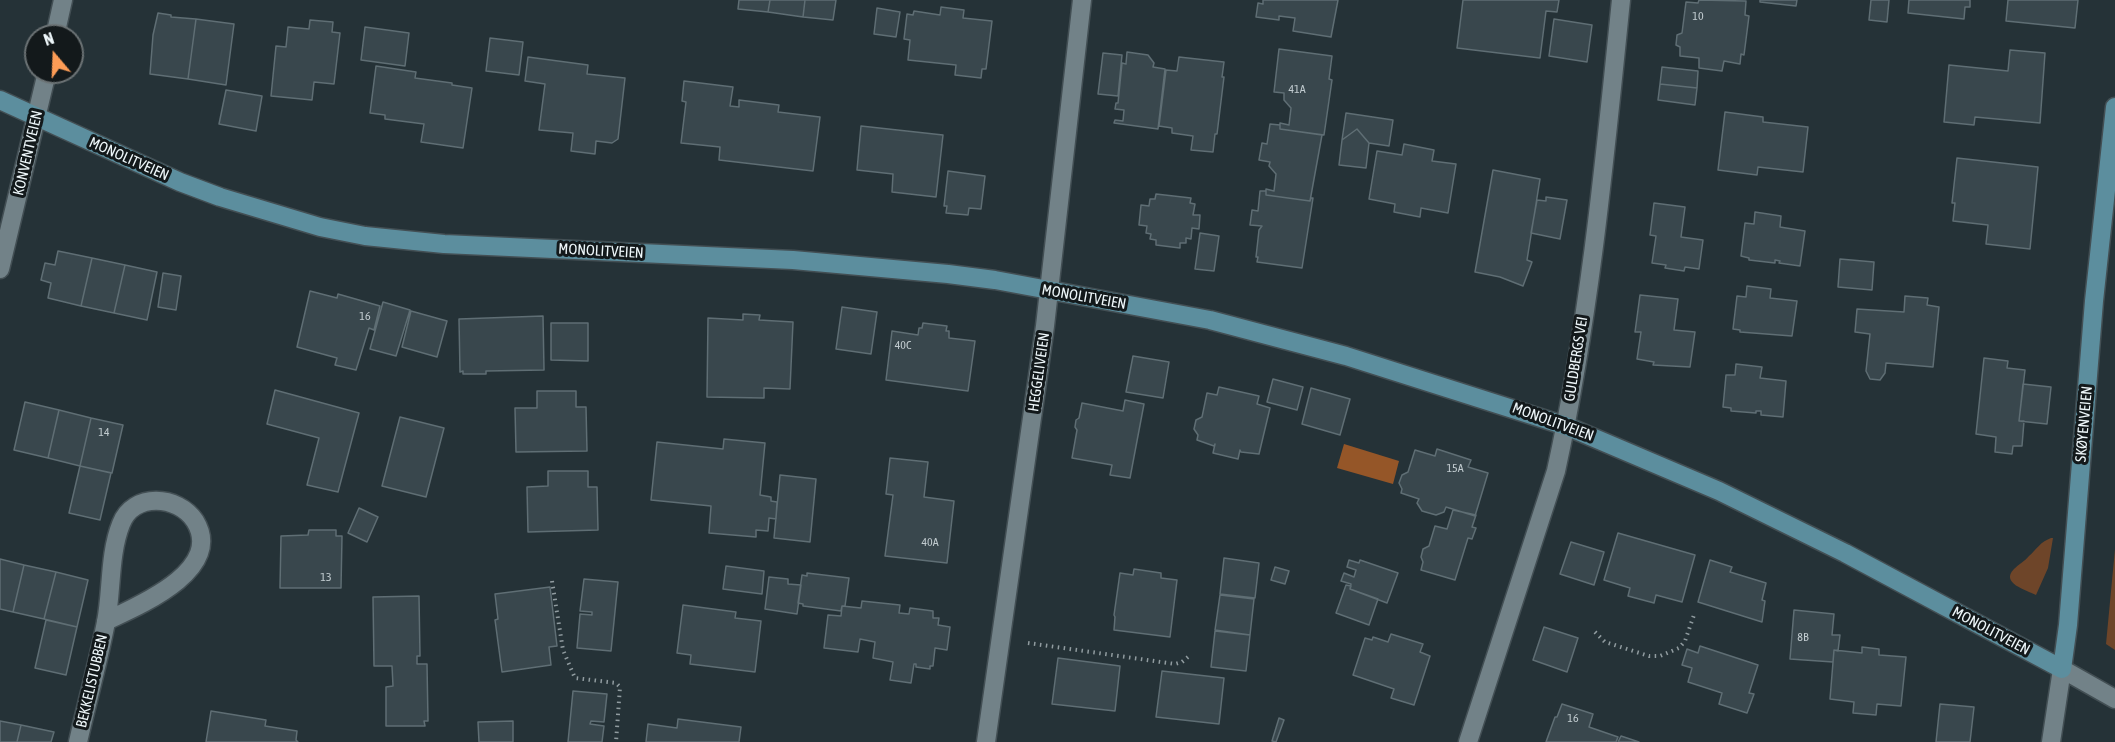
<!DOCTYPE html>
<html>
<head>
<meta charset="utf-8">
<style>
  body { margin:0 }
  #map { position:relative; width:2115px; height:742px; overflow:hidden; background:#253237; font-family:"Asap Condensed",sans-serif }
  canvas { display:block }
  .north { position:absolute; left:24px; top:24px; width:60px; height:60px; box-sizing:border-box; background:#13191b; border:2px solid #6b7274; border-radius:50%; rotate:341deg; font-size:16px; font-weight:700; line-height:24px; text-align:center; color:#eef7fa }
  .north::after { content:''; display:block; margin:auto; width:21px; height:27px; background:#fd9c56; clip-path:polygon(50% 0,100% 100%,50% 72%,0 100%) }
</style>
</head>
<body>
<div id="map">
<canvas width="2115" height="742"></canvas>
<div class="north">N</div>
</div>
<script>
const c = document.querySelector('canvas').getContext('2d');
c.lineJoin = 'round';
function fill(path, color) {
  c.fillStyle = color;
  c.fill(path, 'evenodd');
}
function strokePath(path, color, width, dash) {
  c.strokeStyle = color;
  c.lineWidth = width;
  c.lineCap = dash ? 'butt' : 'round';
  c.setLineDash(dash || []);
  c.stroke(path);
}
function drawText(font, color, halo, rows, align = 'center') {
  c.font = font + ' "Asap Condensed",sans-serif';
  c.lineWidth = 6;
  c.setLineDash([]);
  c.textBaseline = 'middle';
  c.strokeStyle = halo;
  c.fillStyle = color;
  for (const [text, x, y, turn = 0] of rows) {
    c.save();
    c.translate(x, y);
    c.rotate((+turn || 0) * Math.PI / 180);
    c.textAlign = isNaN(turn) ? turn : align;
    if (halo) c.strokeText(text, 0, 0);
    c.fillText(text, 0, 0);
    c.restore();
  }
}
const green = new Path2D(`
  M2051,538H2053L2048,568L2036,595C2026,590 2000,583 2014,569C2019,564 2025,561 2029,556C2037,549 2040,542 2051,538Z
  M2115,549V650L2106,644Z`);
const water = new Path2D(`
  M1344,444L1399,461L1393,484L1337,468Z`);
const building = new Path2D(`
  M739,0H770L768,12L738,9Z
  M770,0H805L803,17L768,12Z
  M805,0H836L833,20L803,17Z
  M1263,0H1338L1331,37L1293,31L1295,18L1279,16V20L1256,17L1258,3L1263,4Z
  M1463,0H1559L1557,12L1546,11L1540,58L1457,48Z
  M1699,0L1746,1L1745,15L1749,16L1744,55L1741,54L1740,64L1724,61L1722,71L1699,68V58L1680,56V47L1676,45L1677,35L1682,33L1686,2L1698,3Z
  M1760,0H1797L1796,6L1760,2Z
  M1871,0H1889L1887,22L1869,20Z
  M1909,0H1970V7H1965L1964,19L1908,13Z
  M2008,0H2078L2075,28L2006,21Z
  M941,7L964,10L963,18L992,21L986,69H982L981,78L955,75L956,65L908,60L910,40L904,39L907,14L913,15L914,11L940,15Z
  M877,8L900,12L896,37L874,34Z
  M158,13L171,15V17L196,19L188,79L150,74L153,35Z
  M196,19L234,24L226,85L188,79Z
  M1554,19L1592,25L1587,62L1549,56Z
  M310,20L333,22L332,32L340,33L334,84L314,82L312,100L271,96L276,46L286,47L288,27L309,29Z
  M365,27L409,33L405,66L361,60Z
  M490,38L523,42L519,75L486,71Z
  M1279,49L1332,56L1329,79L1332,80L1324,135L1280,129V123L1289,125L1291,108L1284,100V93L1274,92Z
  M2010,50L2045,53L2040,123L1975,117L1974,125L1944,122L1949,65L2008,71Z
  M1127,52L1148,55L1154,63L1153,67L1165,69L1158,129L1114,123L1115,120L1123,121L1124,110L1115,109L1116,103H1118L1122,63L1126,64Z
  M1103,53L1122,55L1118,96L1098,94Z
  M528,57L588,65L587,74L625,78L618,139L612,143L596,141L595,154L571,151L573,133L539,130L545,84L525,81Z
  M1179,57L1224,62L1222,77H1224L1217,134H1215L1213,152L1191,150L1193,136L1172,133V128L1159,126L1166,70L1177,71Z
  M376,66L416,72L415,78L452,83V85L472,88L463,148L421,142L424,124L385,119V115L370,113Z
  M1662,67L1698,71L1697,88L1660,84Z
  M684,81L733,87L730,106L739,107V100L779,105L778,112L820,117L813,171L719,160L720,147L681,143L686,102L682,101Z
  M1660,84L1697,88L1695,105L1658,100Z
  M226,90L262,96L256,131L219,124Z
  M1725,112L1763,117V122L1808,127L1803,172L1758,167L1757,175L1718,170Z
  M1346,113L1393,120L1389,146L1369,143L1357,129L1342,140Z
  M1270,124L1280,125V129L1322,135L1310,201L1266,195V189L1274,191L1276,174L1269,166L1270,162L1259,160L1262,143L1267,144Z
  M861,126L943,135L936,197L892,192L893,174L857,170Z
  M1357,129L1369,143L1366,168L1339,165L1342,140Z
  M1404,144L1434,150L1432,161L1456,164L1448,213L1421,208L1420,217L1394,212L1395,204L1369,199L1377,151L1402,155Z
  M1957,158L2038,167L2030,249L1986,244L1988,225L1953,221L1955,203H1952Z
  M1493,170L1540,179L1527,260L1532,262L1523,286L1500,277L1475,272Z
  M948,171L985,176L981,209L969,208L968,215L946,213L947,206H944Z
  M1260,191H1266V195L1310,201L1311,198H1313L1302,268L1257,262L1258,257H1256L1259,230L1262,226L1250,225L1252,210L1258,211Z
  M1156,194L1191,198L1190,203L1195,204L1193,215H1200L1199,229L1192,228L1191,239L1186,238V243H1180V248L1156,245V240L1150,239L1151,234L1146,233L1147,226L1139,225L1141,205L1149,206L1150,199H1155Z
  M1546,197L1567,200L1560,239L1531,233L1537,200L1546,201Z
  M1654,203L1685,207L1681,237L1703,240L1699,269L1685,267L1684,271L1665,268L1666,265L1652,263L1656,236L1650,235Z
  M1755,212L1781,216L1780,227L1805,231L1800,266L1779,263L1780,261L1775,260V263L1749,260V258L1741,256L1745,223L1754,224Z
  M1200,233L1219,236L1214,271L1195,269Z
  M58,251L92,258L81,306L48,298L51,283L41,280L45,263L55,265Z
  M92,258L125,265L114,313L81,306Z
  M1840,259L1874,262L1872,290L1838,287Z
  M125,265L157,272L147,320L114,313Z
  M163,273L181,276L176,310L158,307Z
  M1747,286L1771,289L1770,298L1797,301L1792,336L1740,332V330L1733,329L1737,296L1746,297Z
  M310,291L337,298L338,294L380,306L374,330L369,328L356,370L335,365L337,358L297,347Z
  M1640,295L1678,299L1674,330L1695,332L1690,367L1653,365L1654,362L1637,359L1641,332H1635Z
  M1905,296L1928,298L1927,305L1939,307L1933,367L1886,363L1885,373L1880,380L1870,379L1866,371L1870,334L1855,332L1857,309L1904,312Z
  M383,302L410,310L396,356L370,349Z
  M842,307L877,312L871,354L836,349Z
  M411,311L447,321L437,357L402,347Z
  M743,314L760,315L759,320L793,322L790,389L764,388V398L707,397L708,318L743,320Z
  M543,316L544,370L486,371V374H463V371L460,372L459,319Z
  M551,323H588V361L551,360Z
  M923,323L947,326L946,331H949V338L975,341L968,391L886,380L892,331L918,335L919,328H922Z
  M1133,356L1169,362L1163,398L1126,392Z
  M1984,358L2008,361L2007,368L2025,370L2019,421H2024L2022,446H2013L2012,454L1995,452L1996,437L1976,434Z
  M1736,364L1762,367L1760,378L1786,381L1783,417L1761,415V411H1756V413L1731,411V408L1723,407L1726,375H1735Z
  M1273,379L1303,387L1297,410L1267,402Z
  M2023,384L2051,387L2047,424L2019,421Z
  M1219,387L1259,396L1257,404L1270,408L1259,454L1241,452L1240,450L1238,459L1213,453L1215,444L1214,446L1197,440L1198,435L1194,429L1196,420L1202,417L1207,393L1217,395Z
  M1311,388L1350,399L1340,435L1302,424Z
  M275,390L359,413L338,492L307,485L319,438L267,424Z
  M537,391H576V407H586L587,451L516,452L515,408H537Z
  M1125,400L1144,404L1130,478L1110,475L1112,465L1072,458L1077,430L1075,427L1076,420L1079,418L1082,403L1123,411Z
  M25,402L59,410L48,458L14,450Z
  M59,410L91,418L80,466L48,458Z
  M400,417L444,428L426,497L382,486Z
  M91,418L123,425L112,473L80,466Z
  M724,439L765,443L760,495L771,497V501L777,502L776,519L769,518L768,531L756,530V537L709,533L711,506L651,500L657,442L723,449Z
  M1437,449L1471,460L1468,467L1488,473L1475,516L1446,507L1444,512L1436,515L1422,511L1417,503L1419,499L1401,493L1402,489L1399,483L1402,475L1408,472L1415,450L1435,456Z
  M890,458L928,462L924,497L954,501L947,563L885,556L893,495L886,494Z
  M80,466L111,473L100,520L69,513Z
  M548,471H588V487H597L598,530L528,532L527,487L548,486Z
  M780,475L816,479L810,542L774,538Z
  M359,508L378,517L367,542L348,533Z
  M1453,510L1476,515L1472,527L1476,528L1472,539L1468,538L1455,580L1421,570L1423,562L1421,557L1423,549L1429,546L1435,526L1447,529Z
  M309,530H336V536H342L341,588H280L281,536L308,535Z
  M1618,533L1695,555L1682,602L1656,595L1654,603L1628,596L1630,588L1604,580Z
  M1571,542L1604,552L1594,585L1560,574Z
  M1224,558L1259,563L1255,598L1220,594Z
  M0,559L24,565L13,612L0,609Z
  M1349,560L1359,563L1360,560L1398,573L1387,603L1350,589L1351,584L1341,581L1344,573L1354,577L1356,570L1347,567Z
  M1710,560L1732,567L1730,572L1766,583L1762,600L1765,601L1762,622L1698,602Z
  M24,565L56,572L44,619L13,612Z
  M726,566L764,571L762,594L723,589Z
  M1275,567L1289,571L1285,584L1271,580Z
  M1134,569L1161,573V578L1177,580L1170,637L1114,630L1115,617L1114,615L1120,573L1133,575Z
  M56,572L88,580L77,627L44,619Z
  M807,573L849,578L845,606H842L841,611L803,606V604L798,603L802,575L807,576Z
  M769,577L788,579V584L801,585L797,614L765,609Z
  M584,579L618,582L611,651L577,648L580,614L592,615V612L580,611Z
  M1346,585L1351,586L1350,589L1378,599L1369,625L1336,613Z
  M550,587L557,646L549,647L551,665L502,672L495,620L498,619L495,594Z
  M1220,595L1254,599L1250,635L1215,630Z
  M419,596L420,656H417V664H427L428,721H424L425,726H386V687L393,686L392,666H374L373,597Z
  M862,601L900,605L899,613L909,614L910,608L933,611V618H939L938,625L950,627L947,650L935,648L933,666H930V669L916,667V664H914L911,683L890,680L893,662L873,658L875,642L860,639L858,652L824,648L828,615L841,616L842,606L861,608Z
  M683,605L736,612L735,618L761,621L755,672L690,664L691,655L677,653Z
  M1794,610L1834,614L1832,635H1840L1838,651L1834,650L1833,662L1790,659Z
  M46,620L77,627L66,675L35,668Z
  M1544,627L1578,638L1567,672L1533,660Z
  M1215,631L1250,635L1246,671L1211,667Z
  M1391,634L1423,644L1420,652L1430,656L1414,705L1391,698L1394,689L1353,675L1365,638L1372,640L1373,637L1388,642Z
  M1700,646L1758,665L1749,693L1754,694L1747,713L1719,704L1722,693L1688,682L1692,668L1682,665L1687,649L1698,653Z
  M1862,647L1879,649V655L1906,657L1901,706L1877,704L1876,715L1853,713L1854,702L1830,699L1834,650L1862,653Z
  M1058,658L1120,666L1115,711L1052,704Z
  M1162,671L1224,678L1219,724L1156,717Z
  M573,691L607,694L604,722L591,721L590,724L604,726L602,742H568Z
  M1562,704L1593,714L1589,727L1618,737L1616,742H1546L1555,717H1557Z
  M1940,704L1974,707L1970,742H1936Z
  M211,711L266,720L265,726L297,731L296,740L298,742H206Z
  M1279,718L1284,720L1276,742L1272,741Z
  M678,719L741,727L739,742H646L648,724L677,728Z
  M0,721L21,725L17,742H0Z
  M513,721V742H479L478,722Z
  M21,725L54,732L51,742H17Z
  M1621,736L1639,742H1618Z`);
const path = new Path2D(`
  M552,581L563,650L575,678L616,683L620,687L616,742
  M1595,632L1605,642L1649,656H1660L1679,648L1685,641L1695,612
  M1028,643L1175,664L1182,662L1188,657`);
const street = new Path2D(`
  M55,36L63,0
  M0,269L47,72
  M78,742C87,702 98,663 106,622C112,591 109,554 121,524C133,492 178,495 195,521C225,570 138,606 106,621
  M986,742L1045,326L1082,0
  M1468,742L1556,471C1590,316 1605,157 1621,0
  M2051,742L2062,669L2115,699`);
const secondary = new Path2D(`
  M0,100L180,182L220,197L320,227L365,236L444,244L793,260L948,274L995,280L1210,320L1346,356L1566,426L1719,491L1845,553L2062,669L2068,625L2094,301L2115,107`);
const numberNames = [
  ["10",1698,16],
  ["41A",1297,89],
  ["16",365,316],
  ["40C",903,345],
  ["14",104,432],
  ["15A",1455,468],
  ["40A",930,542],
  ["13",326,577],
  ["8B",1803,637],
  ["16",1573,718]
];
const streetNames = [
  ["KONVENTVEIEN",28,153,-77],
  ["MONOLITVEIEN",129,159,24],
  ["MONOLITVEIEN",601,251,3],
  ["MONOLITVEIEN",1084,297,10],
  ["GULDBERGS VEI",1576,359,-81],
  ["HEGGELIVEIEN",1039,372,-82],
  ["MONOLITVEIEN",1553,422,20],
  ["SKØYENVEIEN",2084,424,-85],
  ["MONOLITVEIEN",1991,631,28],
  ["BEKKELISTUBBEN",92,681,-77]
];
fill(green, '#6e4529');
fill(water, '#955628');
fill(building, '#39474d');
strokePath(building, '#5f6e74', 1.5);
strokePath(street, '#434f54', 21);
strokePath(secondary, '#434f54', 21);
strokePath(path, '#919ca0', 4, [1.5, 4.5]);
strokePath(street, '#728288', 18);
strokePath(secondary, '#5c8e9e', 18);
drawText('12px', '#c1cbcf', null, numberNames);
drawText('15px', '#eef7fa', '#13191b', streetNames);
</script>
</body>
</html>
